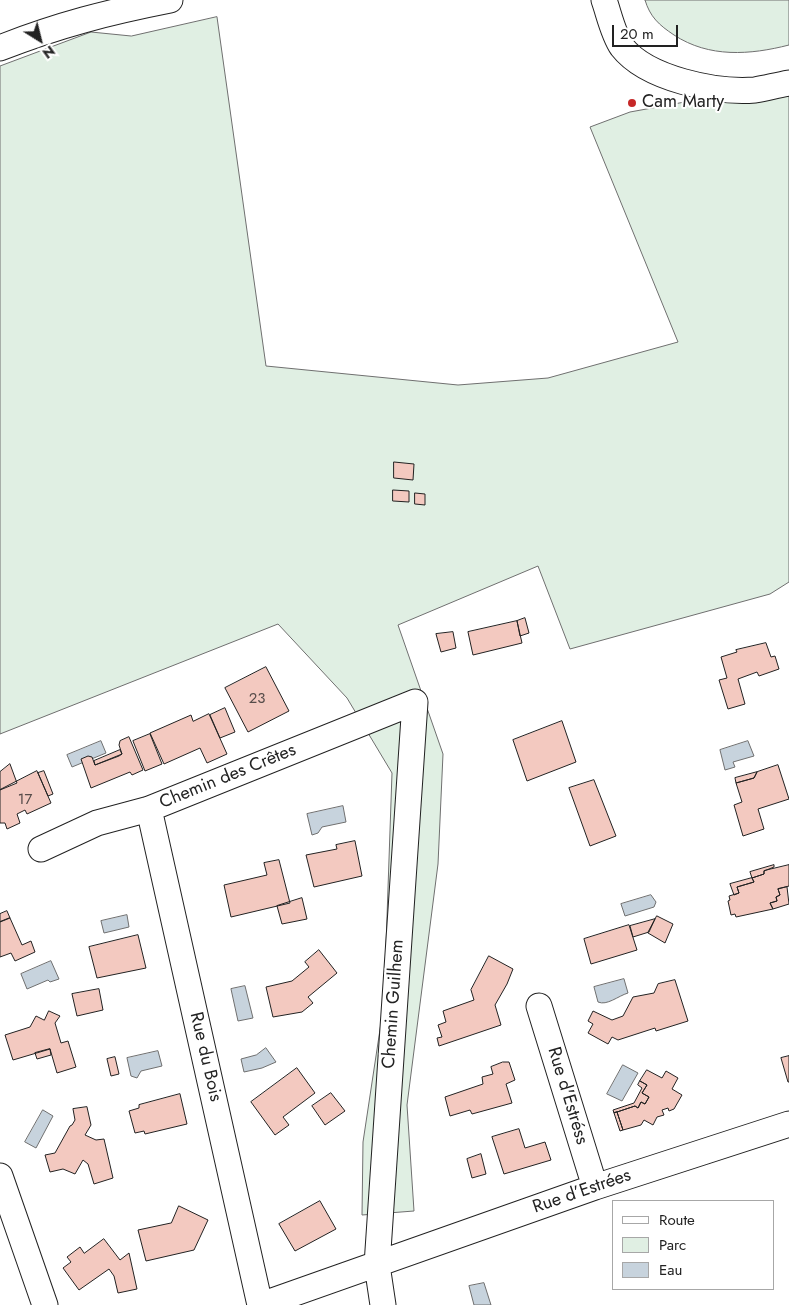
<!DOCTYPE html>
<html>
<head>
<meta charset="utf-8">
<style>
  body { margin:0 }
  #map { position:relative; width:789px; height:1305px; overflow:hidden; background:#fff; font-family:Jost,sans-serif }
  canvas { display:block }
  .legend { position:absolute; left:612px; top:1200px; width:162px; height:90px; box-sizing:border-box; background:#fff; border:1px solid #a7a7a7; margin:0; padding:6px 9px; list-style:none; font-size:15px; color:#222 }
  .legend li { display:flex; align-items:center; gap:10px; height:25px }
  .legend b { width:25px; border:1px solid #a7a7a7 }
  .north { position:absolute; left:15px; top:15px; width:50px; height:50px; -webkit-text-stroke:4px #fff; paint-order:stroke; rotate:144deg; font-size:14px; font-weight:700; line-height:20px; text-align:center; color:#222 }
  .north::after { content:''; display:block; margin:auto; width:18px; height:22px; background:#222; clip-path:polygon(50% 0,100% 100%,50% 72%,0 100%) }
  .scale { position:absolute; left:612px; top:25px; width:66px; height:22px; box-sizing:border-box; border:2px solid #222; border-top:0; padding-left:6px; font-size:15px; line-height:18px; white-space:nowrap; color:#222; -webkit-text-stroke:4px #fff; paint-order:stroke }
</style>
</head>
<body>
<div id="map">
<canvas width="789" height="1305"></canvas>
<ul class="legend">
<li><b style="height:6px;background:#fff"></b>Route</li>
<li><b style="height:14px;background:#e0efe3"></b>Parc</li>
<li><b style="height:14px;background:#c7d3dd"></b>Eau</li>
</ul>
<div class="north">N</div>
<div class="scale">20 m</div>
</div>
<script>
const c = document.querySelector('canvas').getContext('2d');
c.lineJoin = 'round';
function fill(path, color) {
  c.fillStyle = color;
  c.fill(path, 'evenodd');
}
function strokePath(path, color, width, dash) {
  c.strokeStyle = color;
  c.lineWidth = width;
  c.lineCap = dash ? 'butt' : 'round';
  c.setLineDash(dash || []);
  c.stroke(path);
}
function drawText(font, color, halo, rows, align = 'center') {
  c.font = font + ' Jost,sans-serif';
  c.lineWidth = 4;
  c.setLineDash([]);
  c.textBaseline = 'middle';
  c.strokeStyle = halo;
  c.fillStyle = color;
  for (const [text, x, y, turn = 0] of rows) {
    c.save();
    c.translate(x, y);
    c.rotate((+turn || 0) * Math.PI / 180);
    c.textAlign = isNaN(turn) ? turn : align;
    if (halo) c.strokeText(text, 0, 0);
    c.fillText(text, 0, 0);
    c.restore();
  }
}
const green = new Path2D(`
  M645,0H789V45C750,55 709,58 674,35C659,25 650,17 645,0Z
  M217,17L266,366L458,385L548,378L678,342L590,127L630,112L789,83V582L770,594L570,649L538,566L398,625L443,754L438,864L407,1105L414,1211L362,1215L363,1142L384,1003L392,773L347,698L278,624L0,734V66L91,32L131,36Z`);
const water = new Path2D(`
  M101,741L106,753L72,767L67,755Z
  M748,741L754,756L733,762L735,767L725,770L720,750Z
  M343,806L346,822L322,827L318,833L312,835L307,814Z
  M651,895L656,902L654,907L625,916L621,904Z
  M127,915L129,927L104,933L101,921Z
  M51,961L59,979L50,982L48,980L27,989L21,974Z
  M624,979L628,993C618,996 607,1006 598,1002L594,987Z
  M245,986L253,1018L238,1021L231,989Z
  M266,1048L276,1062L262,1068L244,1072L241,1059L256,1055Z
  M158,1051L162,1066L141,1071L137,1078L131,1076L127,1058Z
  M623,1065L638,1073L622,1101L607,1094Z
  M43,1110L53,1116L36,1148L25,1142Z
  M484,1283L491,1305H474L469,1286Z`);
const building = new Path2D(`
  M394,462L414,464L413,480L394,478Z
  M393,490L409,491V502L393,501Z
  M415,493L425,494V505L415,504Z
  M525,618L529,633L520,636L517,621Z
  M517,621L522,643L473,655L468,632Z
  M453,632L456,648L441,652L436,634Z
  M766,643L771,657L775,656L779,669L759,676L757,672L738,679L745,704L728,709L719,680L727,678L721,657L737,652L736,650Z
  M266,667L289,711L248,732L225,688Z
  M225,708L235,732L220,738L210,715Z
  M209,714L227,754L207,763L200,748L164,764L150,733L191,715L193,721Z
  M562,721L576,762L527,781L513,740Z
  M150,734L162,764L145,771L133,741Z
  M129,737L143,770L132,775L130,772L91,788L81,759L88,756L92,757L95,765L119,756L122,754L119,745L120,741Z
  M120,750L122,754L95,765L94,761Z
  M10,764L17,783L0,790V772Z
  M778,765L789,799L758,809L764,829L743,836L734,805L742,802L736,783L754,778L757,772Z
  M37,771L51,803L27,814L25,810L17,814L20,823L7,829L5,823H0V790Z
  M44,771L53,794L48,796L38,773Z
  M757,772L754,778L736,783L735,778Z
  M594,780L616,836L590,846L569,788Z
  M355,841L362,876L314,887L306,855L337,849L336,845Z
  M279,860L290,903L231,917L224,885L267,875L264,863Z
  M774,865V867L764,871V874L752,878L750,872Z
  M789,865V886L778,889L780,895L776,897L777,901L770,903L773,909L736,917L735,914L731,915L728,901L730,900L729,896L739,893L737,887L754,882L752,878L764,874V871Z
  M752,878L754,882L737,887L739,893L734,895L730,884Z
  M787,887L789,904L773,909L770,903L777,901L776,897L780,895L778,889Z
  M302,898L307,919L282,924L277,906Z
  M7,911L10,918L0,922V914Z
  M657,916L673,924L665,943L648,933Z
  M10,918L22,945L31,941L35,952L15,961L11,953L0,957V922Z
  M655,919L649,932L633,937L630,926Z
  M629,925L637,950L591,964L584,939Z
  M138,935L146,968L97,978L89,947Z
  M319,950L337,973L308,997L313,1003L302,1012L273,1017L266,987L292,981L309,967L305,962Z
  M489,956L513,969L507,984L495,1005L501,1025L439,1046L437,1038L442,1037L438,1025L446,1022L443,1011L474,1000L471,990Z
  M675,980L688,1021L656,1031L655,1028L618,1040L612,1037L608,1044L588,1033L593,1024L588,1021L593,1011L612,1020L623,1016L633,997L654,993L658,984Z
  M99,989L103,1010L77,1016L72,994Z
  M49,1011L60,1016L55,1023L61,1043L68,1041L76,1067L57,1073L50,1049L13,1060L5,1035L30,1027L36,1016L44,1020Z
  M50,1049L51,1055L37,1059L35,1053Z
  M789,1056V1082H788L781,1058Z
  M115,1057L119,1074L111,1076L107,1059Z
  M503,1062H509L515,1080L506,1084L512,1103L472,1114L470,1110L450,1116L445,1097L483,1084L482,1077L493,1074L491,1067Z
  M297,1068L315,1093L283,1117L289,1125L275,1135L251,1102Z
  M647,1070L662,1078L666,1071L678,1078L672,1089L682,1095L674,1109L669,1111L668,1108L662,1110L664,1115L657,1117L653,1125L644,1120L641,1125L623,1130L617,1112L635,1106L638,1108L641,1102L645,1104L649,1097L642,1093L647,1085L640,1081Z
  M640,1081L647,1085L642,1093L649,1097L645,1104L641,1102L638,1108L635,1106L614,1113L613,1110L634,1103L642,1088L638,1085Z
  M331,1093L345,1111L325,1125L312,1106Z
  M180,1094L187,1124L145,1134L144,1131L135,1133L129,1111L139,1108V1105Z
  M87,1107L91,1125L85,1135L96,1140L104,1139L113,1178L94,1184L88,1164L83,1160L75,1174L63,1169L50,1172L45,1155L55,1153L70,1126L72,1125L75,1120L73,1109Z
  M617,1112L623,1130L620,1131L614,1113Z
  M519,1129L525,1148L545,1142L551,1160L504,1174L492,1137Z
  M481,1154L486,1174L472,1178L467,1159Z
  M320,1201L336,1229L295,1251L279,1224Z
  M179,1206L208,1220L194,1250L146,1261L138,1230L171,1223Z
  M104,1239L120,1260L129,1253L137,1289L118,1293L114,1276L109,1269L79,1290L63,1268L71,1262L67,1257L80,1247L84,1253Z`);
const minor = new Path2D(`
  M604,0C609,14 613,34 622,47C647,79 716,93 755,90C766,88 778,85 789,83
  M0,48C58,25 109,12 170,0
  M149,809L260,1305
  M41,849L97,823L149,809L415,702L377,1265L383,1305
  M539,1006L595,1187
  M0,1176L45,1305
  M261,1305L595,1187L789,1124`);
const markers = [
  [632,103,5,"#c62828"]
];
const numberNames = [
  ["23",257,699],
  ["17",25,800]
];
const poiNames = [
  ["Cam Marty",642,103]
];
const streetNames = [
  ["Chemin des Crêtes",228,777,-22],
  ["Chemin Guilhem",394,1004,-86],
  ["Rue du Bois",205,1057,77],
  ["Rue d'Estréss",567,1096,73],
  ["Rue d’Estrées",582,1192,-19]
];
fill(green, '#e0efe3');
strokePath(green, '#6f6f6f', 1);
fill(water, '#c7d3dd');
strokePath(water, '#6f6f6f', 1);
fill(building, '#f3c9c0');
strokePath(building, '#222', 1);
strokePath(minor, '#222', 27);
strokePath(minor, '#fff', 25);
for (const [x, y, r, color] of markers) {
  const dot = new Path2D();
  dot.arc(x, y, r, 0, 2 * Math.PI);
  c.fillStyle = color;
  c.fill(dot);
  strokePath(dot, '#fff', 2);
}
drawText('15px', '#564c4a', null, numberNames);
drawText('18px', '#222', '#fff', poiNames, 'left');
drawText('18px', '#222', '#fff', streetNames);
</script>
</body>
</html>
